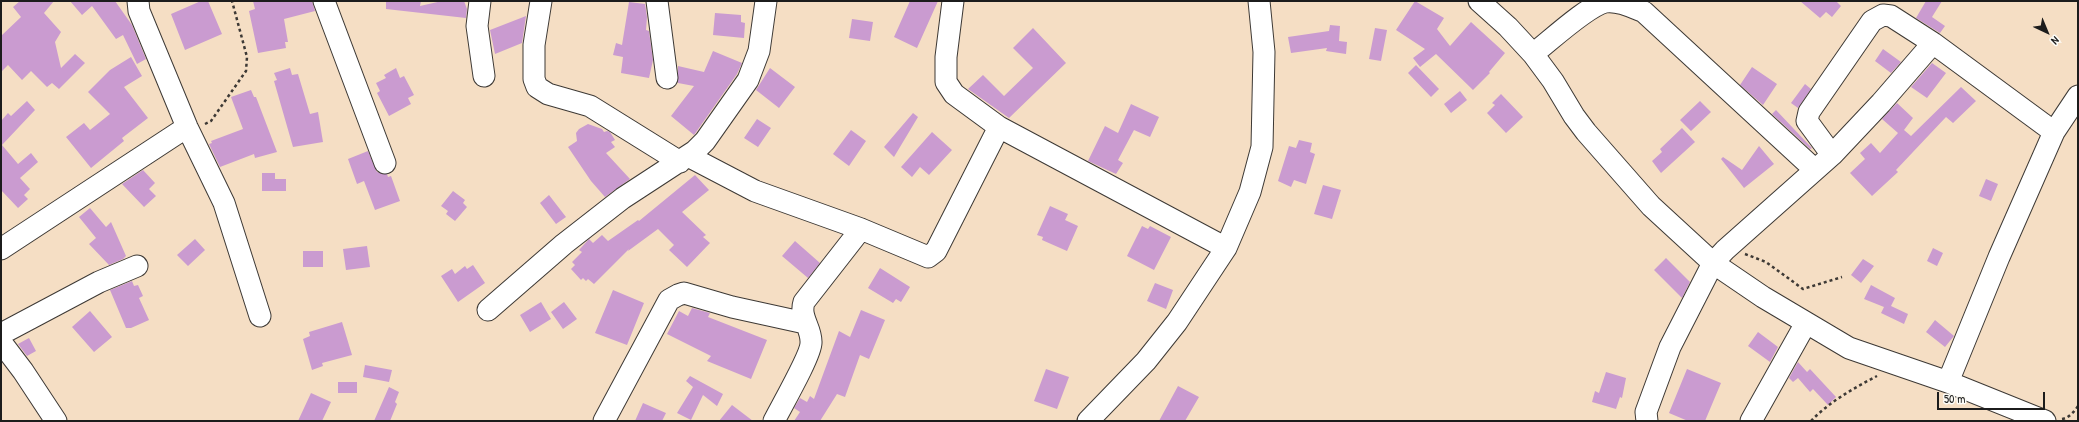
<!DOCTYPE html>
<html>
<head>
<meta charset="utf-8">
<style>
  body { margin:0 }
  #map { position:relative; width:2079px; height:422px; overflow:hidden; background:#f5dec4; font-family:"Patrick Hand",sans-serif }
  canvas { display:block }
  .frame { position:absolute; inset:0; border:2px solid #1c1c1c; pointer-events:none }
  .north { position:absolute; left:2027px; top:12px; width:40px; height:40px; -webkit-text-stroke:3px #fdfcf7; paint-order:stroke; rotate:136deg; font-size:11px; font-weight:700; line-height:16px; text-align:center; color:#1c1c1c }
  .north::after { content:''; display:block; margin:auto; width:14px; height:18px; background:#1c1c1c; clip-path:polygon(50% 0,100% 100%,50% 72%,0 100%) }
  .scale { position:absolute; left:1937px; top:392px; width:108px; height:18px; box-sizing:border-box; border:2px solid #1c1c1c; border-top:0; padding-left:5px; font-size:12px; line-height:14px; white-space:nowrap; color:#1c1c1c; -webkit-text-stroke:3px #fdfcf7; paint-order:stroke }
</style>
</head>
<body>
<div id="map">
<canvas width="2079" height="422"></canvas>
<div class="frame"></div>
<div class="north">N</div>
<div class="scale">50 m</div>
</div>
<script>
const c = document.querySelector('canvas').getContext('2d');
c.lineJoin = 'round';
function fill(path, color) {
  c.fillStyle = color;
  c.fill(path, 'evenodd');
}
function strokePath(path, color, width, dash) {
  c.strokeStyle = color;
  c.lineWidth = width;
  c.lineCap = dash ? 'butt' : 'round';
  c.setLineDash(dash || []);
  c.stroke(path);
}
const building = new Path2D(`
  M20,1H54L44,13L61,32L55,42L61,68L75,54L85,63L59,89L52,83L47,87L31,71L22,80L8,65L1,72V36L21,17L13,7Z
  M70,1H115L132,25L146,59L137,64L123,35L116,39L92,6L82,15Z
  M201,1H208L222,34L185,50L171,14Z
  M253,1H312L315,11L284,19L288,42H285L286,48L258,53L249,11L255,9Z
  M386,1H421L420,6L442,1H464L467,9L466,18L386,9Z
  M910,1H938L917,48L894,37Z
  M1415,1L1444,18L1437,29L1450,46L1471,22L1505,53L1489,72L1490,73L1473,90L1436,54L1420,67L1413,58L1425,49L1396,30Z
  M1800,1H1836L1841,6L1832,17L1826,12L1820,18Z
  M1926,1H1942L1932,17L1945,26L1940,33L1916,18Z
  M629,2L645,4L647,17L646,30L649,31L653,60L649,78L621,73L623,57L613,55L616,43L622,45Z
  M715,13L741,15V22L745,23L744,38L713,35Z
  M526,16L522,43L495,54L490,30Z
  M852,19L873,22L870,41L849,38Z
  M1330,25L1340,26L1339,41L1347,42L1346,54L1326,51L1327,48L1291,53L1288,37L1329,31Z
  M1033,28L1066,63L1009,118L968,89L983,75L1004,96L1033,68L1013,48Z
  M1375,28L1387,30L1381,61L1369,59Z
  M1883,49L1901,62L1891,73L1875,61Z
  M713,51L742,63L737,74L694,135L671,116L694,86L678,83V66L704,72Z
  M131,57L142,76L124,87L148,118L122,138L124,141L91,168L66,137L84,123L90,130L110,114L88,92L110,70Z
  M1932,63L1946,73L1927,98L1911,87Z
  M1416,65L1439,89L1431,97L1408,73Z
  M1752,67L1777,84L1763,105L1740,85Z
  M290,68L292,75L298,74L310,114L318,112L323,142L293,147L274,81L277,80L274,73Z
  M396,68L400,78L404,76L414,95L408,98L411,104L389,116L377,93L380,91L376,83L386,78L384,75Z
  M770,68L795,87L779,108L756,90Z
  M1805,84L1811,89L1798,108L1791,103Z
  M1961,87L1976,101L1953,123L1946,117L1896,170L1898,172L1872,196L1850,173L1865,159L1860,153L1871,143L1880,153L1898,133L1882,119L1897,103L1913,118L1904,130L1911,136Z
  M251,90L254,97H256L277,152L255,158L254,154L220,167L209,144L212,143L211,141L243,129L231,97Z
  M1460,91L1467,100L1451,113L1444,104Z
  M1501,94L1523,117L1506,133L1487,113L1495,105L1492,103Z
  M27,101L35,110L2,145L18,164L31,153L38,162L20,178L30,189L24,195L28,199L18,208L1,190V121L8,113L11,116Z
  M1700,101L1711,112L1691,131L1680,120Z
  M1131,104L1159,117L1150,137L1134,130L1118,160L1123,163L1116,174L1088,161L1105,126L1118,133Z
  M1776,110L1810,146L1812,148L1810,149L1772,114Z
  M913,113L918,117L894,157L884,147Z
  M757,119L771,128L758,147L744,138Z
  M588,124L602,129L604,132L607,131L610,132L615,140L611,142L615,147L606,153L630,179L605,197L591,181L568,147L577,141L576,133L579,129Z
  M1682,128L1695,142L1661,173L1652,161L1662,152L1660,149Z
  M851,130L866,141L849,166L833,154Z
  M932,132L952,150L929,175L920,167L912,177L901,167Z
  M1299,140L1312,143L1310,152L1315,154L1306,184L1294,180L1291,187L1278,181L1289,146L1296,148Z
  M1759,146L1774,164L1744,188L1721,159L1723,157L1742,170Z
  M368,151L377,172L387,174L388,177L391,176L400,201L375,210L364,181L357,184L348,159Z
  M143,170L155,183L149,189L156,196L144,207L122,184Z
  M262,173H275V179H286V191H262Z
  M695,175L709,190L682,212L706,235L703,237L710,243L687,267L669,250L674,245L658,229L628,251L629,249L594,284L588,279L586,281L583,278L581,280L571,269L575,265L572,262L582,252L579,250L589,239L593,243L602,235L608,241L638,220L639,221Z
  M1986,179L1998,184L1991,201L1979,196Z
  M1323,185L1341,190L1332,219L1314,214Z
  M453,191L465,200L463,203L467,207L455,221L446,214L448,211L441,206Z
  M549,195L566,217L556,224L540,203Z
  M1050,206L1068,214L1065,220L1078,226L1067,251L1042,240L1043,237L1037,235Z
  M90,208L106,227L111,222L126,256L123,259L109,265L89,244L96,238L79,217Z
  M1142,226L1148,229L1150,226L1171,237L1154,270L1127,256Z
  M195,239L205,250L188,266L177,255Z
  M795,241L820,263L808,278L782,256Z
  M367,246L370,267L346,270L343,249Z
  M1933,248L1943,253L1937,266L1927,261Z
  M303,251H323V267H303Z
  M1666,258L1690,282L1682,298L1654,270Z
  M1863,259L1874,266L1861,283L1851,275Z
  M473,265L485,283L458,302L441,276L452,269L455,274L465,266L467,269Z
  M880,268L910,287L901,302L896,299L893,303L868,288Z
  M132,281L134,286L138,285L143,296L139,298L149,320L131,328H126L110,290Z
  M1155,283L1173,290L1166,309L1147,301Z
  M1871,285L1895,298L1891,306L1908,314L1904,324L1881,313L1884,307L1864,299Z
  M613,290L644,303L627,345L595,333Z
  M541,302L551,319L530,332L520,315Z
  M564,302L577,319L563,329L551,312Z
  M692,308L710,313L708,317L767,340L751,379L707,361L711,356L667,334L679,311L688,316Z
  M861,310L885,320L869,359L860,355L845,397L837,394L820,421H794L800,412L794,408L800,398L807,402L810,396L814,399L839,331L850,337Z
  M90,311L112,337L94,352L72,327Z
  M1935,320L1954,336L1945,347L1926,332Z
  M342,322L352,355L322,363L323,366L312,370L303,339L310,336L309,332Z
  M1758,332L1778,347L1770,362L1748,346Z
  M29,338L36,351L27,356L18,344Z
  M1798,362L1807,372L1810,369L1836,397L1828,405L1813,389L1810,392L1798,378L1793,382L1789,378Z
  M365,365L392,370L389,382L363,377Z
  M1046,369L1069,377L1057,409L1034,401Z
  M1687,369L1721,383L1705,421H1688L1669,413Z
  M1606,372L1626,378L1622,398L1620,397L1616,409L1592,402L1595,391L1599,393Z
  M690,376L723,394L717,406L703,395L691,420L677,413L693,387L686,381Z
  M338,382H357V393H338Z
  M1178,386L1199,397L1185,421H1159Z
  M389,387L399,392L395,402L397,404L390,421H374Z
  M311,393L331,402L322,421H298Z
  M643,403L666,413L662,421H635Z
  M732,405L753,421H719Z`);
const path = new Path2D(`
  M205,124L211,121L246,71L247,57L232,1
  M1745,254L1766,262L1803,289L1842,277
  M2062,419C2069,418 2074,412 2078,406
  M1811,421C1829,402 1854,388 1877,376`);
const minor = new Path2D(`
  M138,1L139,11L187,127L224,203L260,316
  M324,1L385,163
  M480,1L477,26L484,76
  M541,1L534,45V79L537,87L548,94L590,106L680,162
  M657,1L667,78
  M953,1L946,57V82L954,94L999,127L1226,248
  M1479,1L1508,27L1533,54L1553,81L1574,116L1586,132L1651,206L1713,263L1763,297L1849,348L1948,382L2045,421
  M1533,54C1550,41 1586,7 1605,2C1618,0 1632,7 1644,12L1814,169
  M1832,155L1807,121L1809,112L1872,21L1883,15L1891,16L1933,43L2054,132
  M688,156L755,191L861,229L928,257L936,251L999,127
  M1,249L187,127
  M488,310L564,244L623,198L695,151L705,141L748,80L759,51L766,1
  M1,334L99,282L137,266
  M1,342L23,371L56,421
  M1948,382L1999,257L2054,132L2078,96
  M604,421L669,300L678,295L684,293L732,307L805,323
  M774,421C781,407 811,355 811,343C812,328 799,318 804,302L861,229
  M1088,421L1146,361L1177,322L1226,248L1250,192L1262,147L1264,52L1259,1
  M1647,421L1646,412L1670,347L1713,263L1725,250L1832,155L1881,103L1933,43
  M1751,421L1806,323`);
fill(building, '#ca9bd0');
strokePath(minor, '#3d3935', 23);
strokePath(path, '#3d3935', 2.5, [3, 3]);
strokePath(minor, '#fff', 21);
</script>
</body>
</html>
